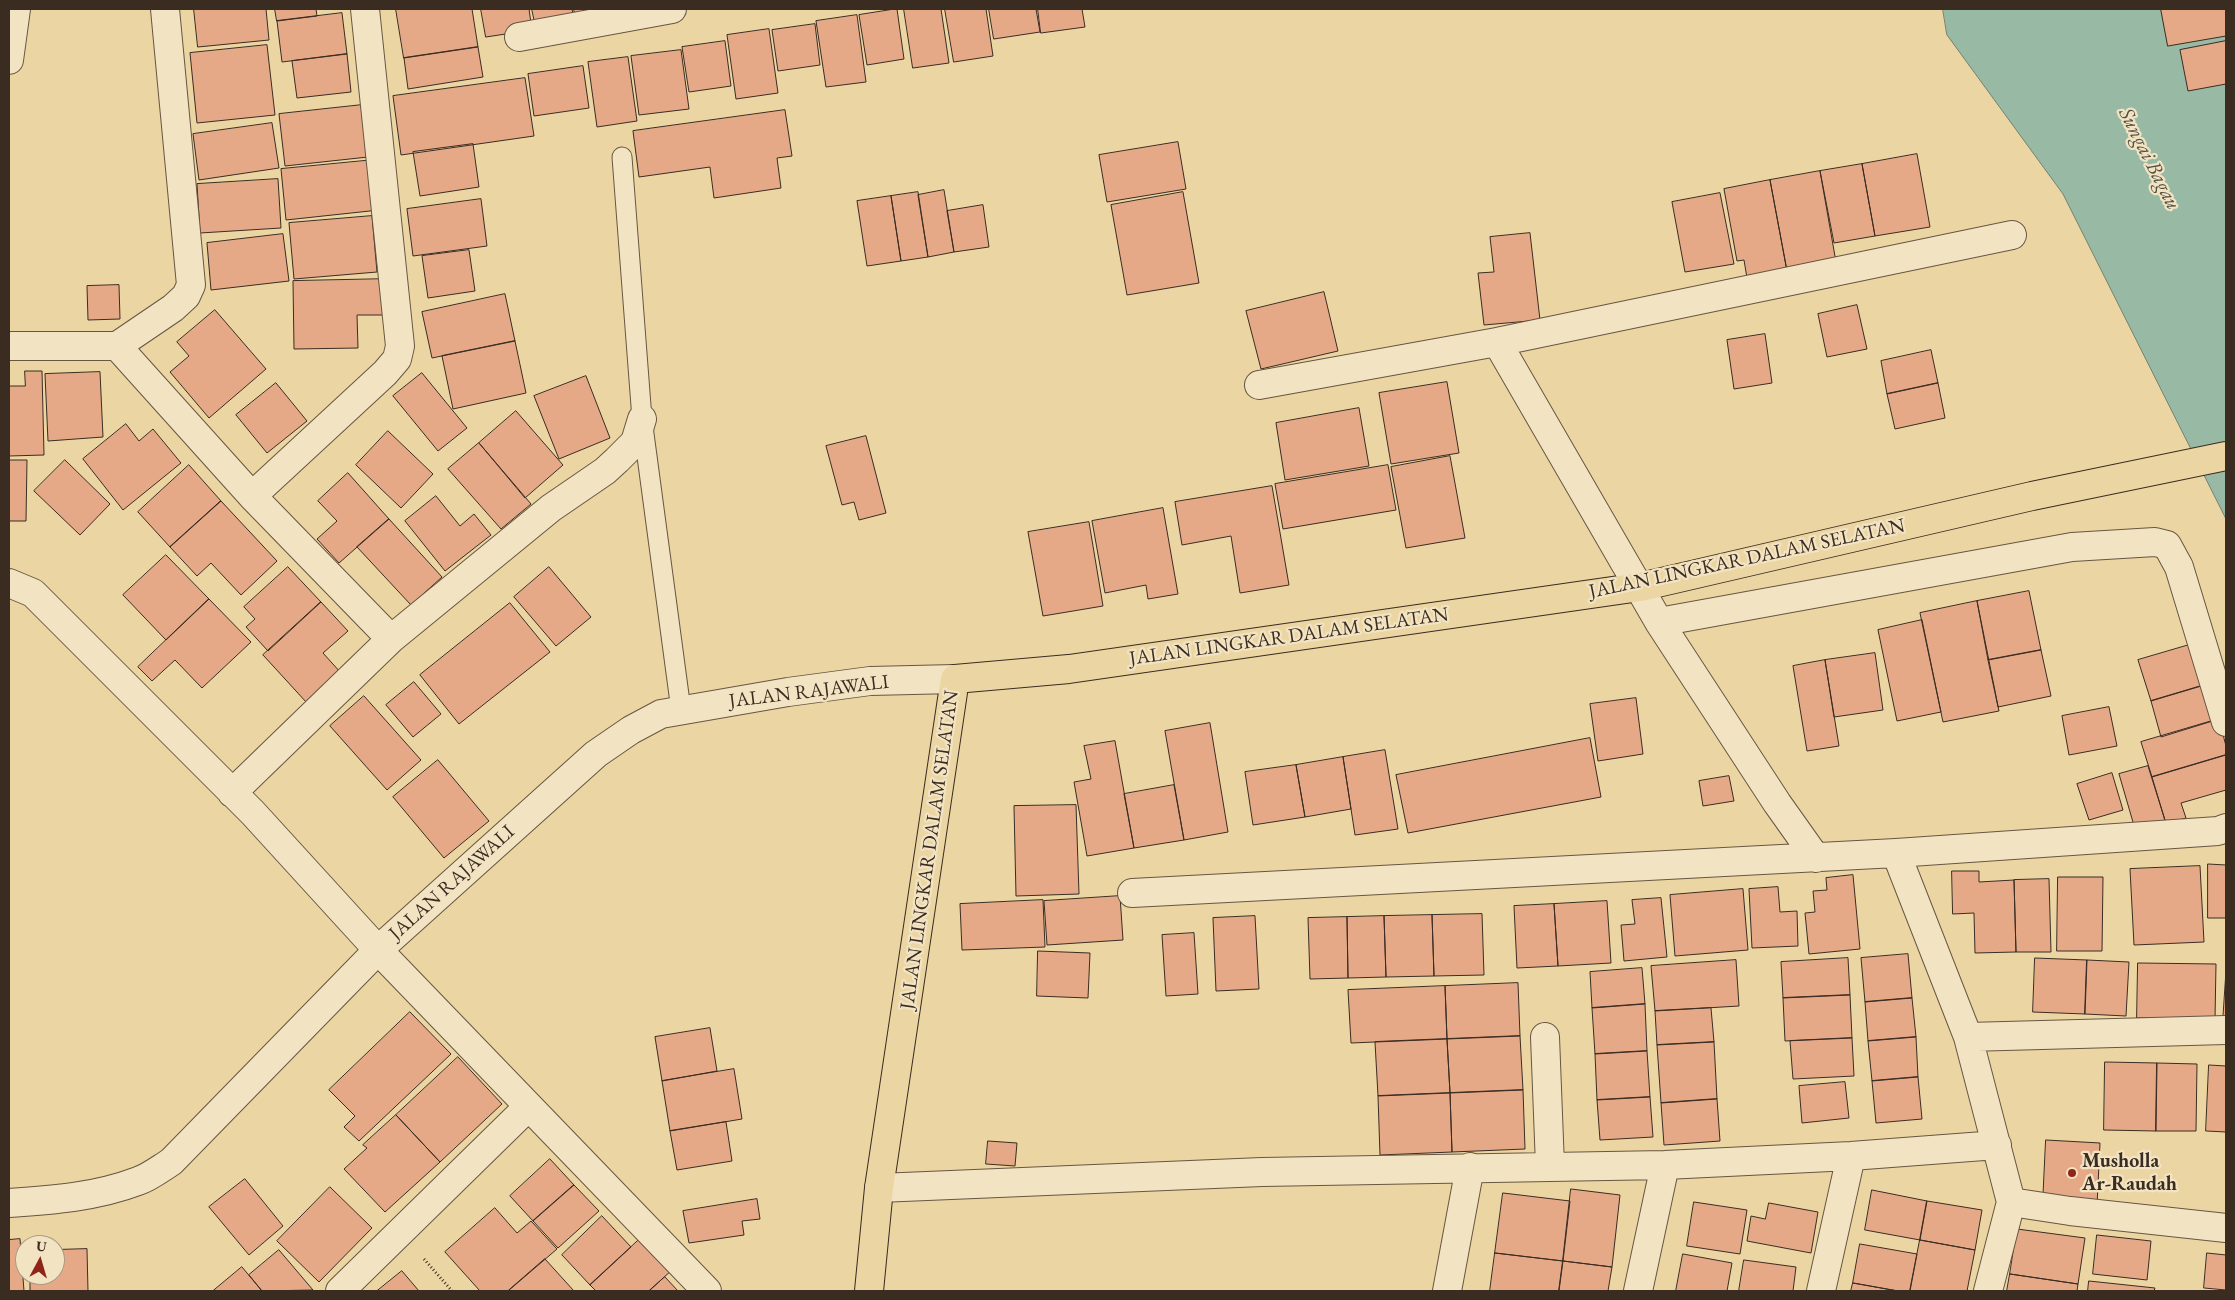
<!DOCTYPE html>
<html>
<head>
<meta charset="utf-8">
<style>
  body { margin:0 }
  #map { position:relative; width:2235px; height:1300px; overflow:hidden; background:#ebd5a3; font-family:"EB Garamond",serif }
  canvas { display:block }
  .frame { position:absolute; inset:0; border:10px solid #3b2c22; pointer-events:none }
  .north { position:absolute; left:15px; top:1235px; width:50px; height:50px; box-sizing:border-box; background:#f2e4c3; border:1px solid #a99a83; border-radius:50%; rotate:6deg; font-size:14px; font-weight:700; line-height:20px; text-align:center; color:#3b2c22 }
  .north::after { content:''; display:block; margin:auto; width:18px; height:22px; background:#8f2418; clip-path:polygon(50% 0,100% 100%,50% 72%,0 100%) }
</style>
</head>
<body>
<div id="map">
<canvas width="2235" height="1300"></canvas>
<div class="frame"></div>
<div class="north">U</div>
</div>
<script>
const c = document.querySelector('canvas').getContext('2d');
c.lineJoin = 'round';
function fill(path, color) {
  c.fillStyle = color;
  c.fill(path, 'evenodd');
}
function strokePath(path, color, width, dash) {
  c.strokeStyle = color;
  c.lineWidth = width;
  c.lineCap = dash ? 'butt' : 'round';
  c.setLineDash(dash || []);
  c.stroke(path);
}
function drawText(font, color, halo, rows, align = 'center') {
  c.font = font + ' "EB Garamond",serif';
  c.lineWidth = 4.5;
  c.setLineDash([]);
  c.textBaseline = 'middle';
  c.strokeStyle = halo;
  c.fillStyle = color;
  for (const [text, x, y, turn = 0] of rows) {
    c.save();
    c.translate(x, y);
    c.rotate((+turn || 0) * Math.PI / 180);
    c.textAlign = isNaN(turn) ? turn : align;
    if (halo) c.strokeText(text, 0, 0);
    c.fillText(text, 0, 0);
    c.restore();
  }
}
const water = new Path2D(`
  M1943,9H2220L2226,27V519L2063,194L1947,35Z`);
const building = new Path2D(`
  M194,9H266L269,40L198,47Z
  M275,9H316L317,16L277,21Z
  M396,9H472L478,47L404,58Z
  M481,9H529L532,30L486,37Z
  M532,9H572L574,20L536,27Z
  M574,9H618L576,19Z
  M897,9L904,59L867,65L859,15Z
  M904,9H941L949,63L913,68Z
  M945,9H986L993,56L954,62Z
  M989,9H1036L1040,32L994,39Z
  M1038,9H1082L1085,27L1041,33Z
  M2161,9H2226V36L2168,46Z
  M342,13L347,54L282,62L277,21Z
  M857,15L866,82L826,87L816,21Z
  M815,24L820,65L778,71L772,30Z
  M769,29L778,93L736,99L727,35Z
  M725,41L731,86L689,92L682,47Z
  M2226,41V84L2188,91L2180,50Z
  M267,45L275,115L197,123L190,53Z
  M478,47L483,77L408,89L404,58Z
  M681,50L689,109L639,115L631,56Z
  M347,54L351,92L297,98L292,61Z
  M628,57L637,121L597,127L588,62Z
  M583,66L589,108L534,116L528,74Z
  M525,78L534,136L401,155L393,96Z
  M362,105L368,157L285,166L279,114Z
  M785,110L792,156L777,158L781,188L714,198L710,167L639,177L633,131Z
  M272,123L279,168L199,180L193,134Z
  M1178,142L1186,189L1107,202L1099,155Z
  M473,144L479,187L420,196L413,152Z
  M1917,154L1930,227L1875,236L1862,164Z
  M374,160L379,210L286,220L281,169Z
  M1862,164L1875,236L1834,243L1820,171Z
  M1820,171L1836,262L1787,271L1770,180Z
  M278,179L281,228L200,233L197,184Z
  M1770,180L1787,271L1747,278L1744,260L1737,261L1724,189Z
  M944,190L954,252L928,257L918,195Z
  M918,192L928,257L901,261L891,196Z
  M1183,192L1199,283L1127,295L1111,205Z
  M1720,193L1734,264L1685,272L1672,202Z
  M891,196L901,261L867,266L857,201Z
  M481,199L487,246L413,256L407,209Z
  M983,205L989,247L954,252L947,211Z
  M372,216L377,272L294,279L289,223Z
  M1530,233L1540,320L1484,325L1478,273L1494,272L1490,237Z
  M283,234L289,281L211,290L207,243Z
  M469,250L475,291L428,298L422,256Z
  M388,279L389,315H357L358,348L294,349L293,281Z
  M119,285L120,319L88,320L87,286Z
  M1324,292L1338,351L1261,369L1246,311Z
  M505,294L515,341L432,358L422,312Z
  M1857,305L1867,349L1827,357L1818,314Z
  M215,310L266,369L209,418L170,372L189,356L177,342Z
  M1765,334L1772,383L1734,389L1727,340Z
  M515,341L526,393L453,409L442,356Z
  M1931,350L1938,383L1887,394L1881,361Z
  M25,371H42L44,455L9,456V386H25Z
  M100,372L103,437L48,441L45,374Z
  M422,373L467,428L438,451L393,396Z
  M586,376L610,438L559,459L534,396Z
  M1447,382L1459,453L1391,464L1379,393Z
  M276,383L307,421L267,453L236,415Z
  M1938,383L1945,418L1895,429L1887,394Z
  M1359,408L1369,466L1285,480L1276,423Z
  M516,411L563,465L525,498L479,443Z
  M126,424L139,441L153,429L181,463L123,510L83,459Z
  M388,431L433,474L401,508L356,465Z
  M866,436L886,513L859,520L854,502L842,505L826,446Z
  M479,443L531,504L501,529L448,469Z
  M1450,456L1465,538L1406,548L1391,467Z
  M9,460H27L26,521H9Z
  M65,460L110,504L80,535L34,491Z
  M189,465L221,501L170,547L138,512Z
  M1388,465L1396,510L1283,529L1275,484Z
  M348,473L389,519L339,563L317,539L337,521L318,501Z
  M1272,486L1289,585L1240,593L1231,536L1182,545L1175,502Z
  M436,496L460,526L474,514L491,535L445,571L405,521Z
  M221,501L277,561L241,595L211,563L197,576L170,547Z
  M1163,508L1178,594L1148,599L1146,585L1105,593L1092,521Z
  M389,519L442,577L411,605L357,547Z
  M1089,522L1103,606L1043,616L1028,532Z
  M166,555L209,599L166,640L123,595Z
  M288,567L321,602L268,651L246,627L255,619L244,607Z
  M549,567L591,617L556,646L514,597Z
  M2029,591L2041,650L1988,660L1977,601Z
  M209,599L251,642L202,688L175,660L152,681L138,667Z
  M1977,601L1999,711L1943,722L1920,613Z
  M321,602L348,631L323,653L341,673L307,703L263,655Z
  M510,603L550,652L459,724L420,675Z
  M1922,620L1941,712L1897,721L1878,630Z
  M2196,643L2208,684L2151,701L2138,660Z
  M2041,650L2051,696L1998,707L1988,660Z
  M1875,653L1883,710L1834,717L1825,660Z
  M1825,660L1839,746L1807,751L1793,666Z
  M414,682L441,714L413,737L386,705Z
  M2208,684L2219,719L2161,737L2151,701Z
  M364,696L421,760L387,790L330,726Z
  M1636,698L1643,754L1598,761L1590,704Z
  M2109,707L2117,746L2069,755L2062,716Z
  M2219,719L2226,746V755L2152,777L2141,742Z
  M1210,723L1228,832L1184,840L1165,731Z
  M1590,738L1601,797L1408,833L1396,775Z
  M1115,741L1134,848L1087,856L1074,782L1091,779L1084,746Z
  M1385,750L1398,829L1355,835L1343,757Z
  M2226,755V790L2181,803L2186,818L2166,824L2152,777Z
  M1343,757L1351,809L1305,817L1296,765Z
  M438,760L489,821L444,858L393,797Z
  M1296,765L1305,817L1253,825L1245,772Z
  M2148,766L2165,820L2135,829L2119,774Z
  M2112,773L2123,810L2089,820L2077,784Z
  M1729,776L1734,801L1703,806L1699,781Z
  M1174,785L1184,840L1134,848L1124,794Z
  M1076,805L1079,894L1016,896L1014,806Z
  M2208,864L2226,865V918H2208Z
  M2200,866L2204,942L2134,945L2130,869Z
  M1952,871H1979V882L2014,880L2016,952L1975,953L1974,913L1953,914Z
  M1853,875L1860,949L1809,954L1805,913L1815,912L1813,891L1827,890L1826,878Z
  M2058,877H2103L2102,951H2057Z
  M2049,879L2051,952H2016L2014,880Z
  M1778,887L1780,912L1797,911L1798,946L1752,948L1749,889Z
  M1743,889L1748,950L1675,956L1670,895Z
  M1120,896L1123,940L1047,945L1044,901Z
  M1661,898L1667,957L1624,961L1621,925L1635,924L1632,900Z
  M1043,900L1045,947L962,950L960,904Z
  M1607,901L1611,963L1558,966L1554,904Z
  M1554,904L1558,966L1517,968L1514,906Z
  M1482,914L1484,975L1434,976L1432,915Z
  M1432,915L1434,976L1386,977L1384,916Z
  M1255,916L1259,989L1216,991L1213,918Z
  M1384,916L1386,977L1348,978L1347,917Z
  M1347,917L1348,978L1310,979L1308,918Z
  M1194,933L1198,994L1166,996L1162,935Z
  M1038,951L1090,953L1088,998L1037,996Z
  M1908,954L1912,998L1865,1002L1861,958Z
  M1848,958L1850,995L1783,998L1781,962Z
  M2035,958L2087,960L2085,1014L2033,1012Z
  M1736,960L1739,1006L1655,1011L1651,966Z
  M2087,960L2129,962L2126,1016L2085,1014Z
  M2138,963L2216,964L2215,1019L2137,1018Z
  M1642,968L1645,1004L1592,1008L1590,972Z
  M2226,971V1022H2223Z
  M1518,983L1520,1036L1447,1039L1445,986Z
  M1445,986L1447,1039L1351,1043L1348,990Z
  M1850,995L1852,1038L1785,1041L1783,998Z
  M1912,998L1916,1037L1868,1041L1865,1002Z
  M1645,1004L1647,1051L1595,1054L1592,1008Z
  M1711,1008L1714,1042L1657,1045L1655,1011Z
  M410,1012L451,1054L359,1141L344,1127L355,1116L329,1090Z
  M710,1028L717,1071L662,1081L655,1037Z
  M1520,1036L1523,1090L1450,1093L1447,1039Z
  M1916,1037L1918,1077L1872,1081L1868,1041Z
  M1852,1038L1854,1076L1793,1079L1790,1041Z
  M1447,1039L1450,1093L1378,1096L1375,1042Z
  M1714,1042L1717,1099L1661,1103L1657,1045Z
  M1647,1051L1650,1097L1597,1100L1595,1054Z
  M458,1057L502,1104L440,1162L396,1115Z
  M2105,1062L2157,1063L2156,1131L2104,1130Z
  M2157,1063L2197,1064L2196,1131H2156Z
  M2209,1065L2226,1066V1132L2206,1131Z
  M734,1069L742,1119L670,1131L662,1081Z
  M1918,1077L1922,1119L1876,1123L1872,1081Z
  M1845,1082L1849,1118L1802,1123L1799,1086Z
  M1523,1090L1525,1149L1452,1152L1450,1093Z
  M1450,1093L1452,1152L1380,1155L1378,1096Z
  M1650,1097L1653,1137L1600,1140L1597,1100Z
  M1717,1099L1720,1141L1664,1145L1661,1103Z
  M396,1115L440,1162L385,1212L344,1169L367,1148L363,1145Z
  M726,1122L732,1161L677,1170L670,1131Z
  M2046,1140L2100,1143L2097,1206L2043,1203Z
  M988,1141L1017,1143L1015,1166L986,1164Z
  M550,1159L574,1185L533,1221L510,1196Z
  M245,1179L283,1226L249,1255L209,1207Z
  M574,1185L599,1211L558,1248L533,1221Z
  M330,1187L372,1228L319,1282L277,1241Z
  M1571,1189L1620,1195L1612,1267L1563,1261Z
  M1872,1190L1927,1201L1920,1240L1865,1230Z
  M1503,1193L1570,1201L1563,1261L1495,1253Z
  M757,1199L760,1219L742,1221L744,1235L689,1243L683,1211Z
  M1927,1201L1982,1210L1975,1250L1920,1240Z
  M1694,1202L1747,1210L1740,1254L1687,1246Z
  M1769,1203L1818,1212L1811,1253L1747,1241L1751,1216L1765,1219Z
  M495,1208L517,1233L531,1221L557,1249L508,1291H480L445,1252Z
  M602,1216L631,1247L590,1285L562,1255Z
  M2017,1229L2085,1238L2078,1284L2010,1274Z
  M2097,1235L2151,1241L2147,1280L2093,1274Z
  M642,1237L673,1269L649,1291H596L590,1285Z
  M20,1239L24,1291H9V1240Z
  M1920,1240L1975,1250L1967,1291H1910Z
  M1860,1244L1917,1254L1910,1291H1898L1853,1283Z
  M87,1249L88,1291H30V1275H55V1250Z
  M279,1250L313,1290L262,1291L249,1275Z
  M1495,1253L1563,1261L1559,1291H1490Z
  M2207,1253L2226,1255V1290L2204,1288Z
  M1683,1254L1732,1263L1727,1291H1676Z
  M545,1259L574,1291H508Z
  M1744,1260L1796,1267L1793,1291H1739Z
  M1563,1261L1612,1267L1608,1291H1559Z
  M242,1267L262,1291H213Z
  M402,1271L419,1291H377Z
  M2010,1274L2078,1284L2077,1291H2007Z
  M665,1277L678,1291H649Z
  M2089,1281L2155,1288L2154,1291H2088Z
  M1853,1283L1898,1291H1851Z`);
const path = new Path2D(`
  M424,1259L452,1291`);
const service = new Path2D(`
  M622,157L642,419L681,710`);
const minor = new Path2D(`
  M519,37L672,9
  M9,60L16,9
  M9,346H117L173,308L186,296L191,285L165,9
  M117,346L252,496L391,639
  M1259,385L1497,342
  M252,496L385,373L397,359L400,346L365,9
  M9,583L33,593L253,813L378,950L707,1291
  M1659,622L2072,547L2155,542L2167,545L2179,567L2226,722
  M232,793L391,639L551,508L605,471L617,460L635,442L642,419
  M1896,853L1968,1037L2011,1202L1988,1291
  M1816,858L1777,803L1659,622L1497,342L2012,235
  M1132,893L1896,853L2218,831L2226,828
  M1545,1037L1550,1166
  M1968,1037L2226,1030
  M879,1188L1262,1172L1665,1165L1851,1156L1997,1145
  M2011,1202L2070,1211L2226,1228
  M340,1291L528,1107
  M1447,1291L1470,1167
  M1638,1291L1665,1165
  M1821,1291L1851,1156`);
const tertiary = new Path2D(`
  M9,1203C53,1200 96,1197 138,1181C150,1177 161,1168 171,1162L378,950L596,754L631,730L661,714L788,692L870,681L955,679`);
const primary = new Path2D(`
  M869,1291L879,1188L955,679L1069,669L1640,587L2032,496L2226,456`);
const markers = [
  [2072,1173,5,"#8f2418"]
];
const streetNames = [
  ["JALAN LINGKAR DALAM SELATAN",1747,559,-12],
  ["JALAN LINGKAR DALAM SELATAN",1289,637,-8],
  ["JALAN RAJAWALI",809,692,-7],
  ["JALAN LINGKAR DALAM SELATAN",930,850,-82],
  ["JALAN RAJAWALI",452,883,-42]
];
const poiNames = [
  ["Musholla",2082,1162],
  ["Ar-Raudah",2082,1185]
];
const waterNames = [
  ["Sungai Bagau",2149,159,63]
];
fill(water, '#98b9a4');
strokePath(water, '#738170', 1);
fill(building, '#e5a988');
strokePath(building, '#3b2c22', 1);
strokePath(service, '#675642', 21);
strokePath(minor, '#675642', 30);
strokePath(tertiary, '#675642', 30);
strokePath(primary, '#3b2c22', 30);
strokePath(path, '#3b2c22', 3, [1, 2.5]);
strokePath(service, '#f2e4c3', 19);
strokePath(minor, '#f2e4c3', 28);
strokePath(tertiary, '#f2e4c3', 28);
strokePath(primary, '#ebd5a3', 28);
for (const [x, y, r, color] of markers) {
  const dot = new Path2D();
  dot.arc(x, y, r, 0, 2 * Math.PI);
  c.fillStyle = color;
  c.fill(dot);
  strokePath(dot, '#f2e4c3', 2);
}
drawText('20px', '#3b2c22', '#f2e4c3', streetNames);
drawText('bold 20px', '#3b2c22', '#f2e4c3', poiNames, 'left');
drawText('italic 21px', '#524f42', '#f2e4c3', waterNames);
</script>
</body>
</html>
